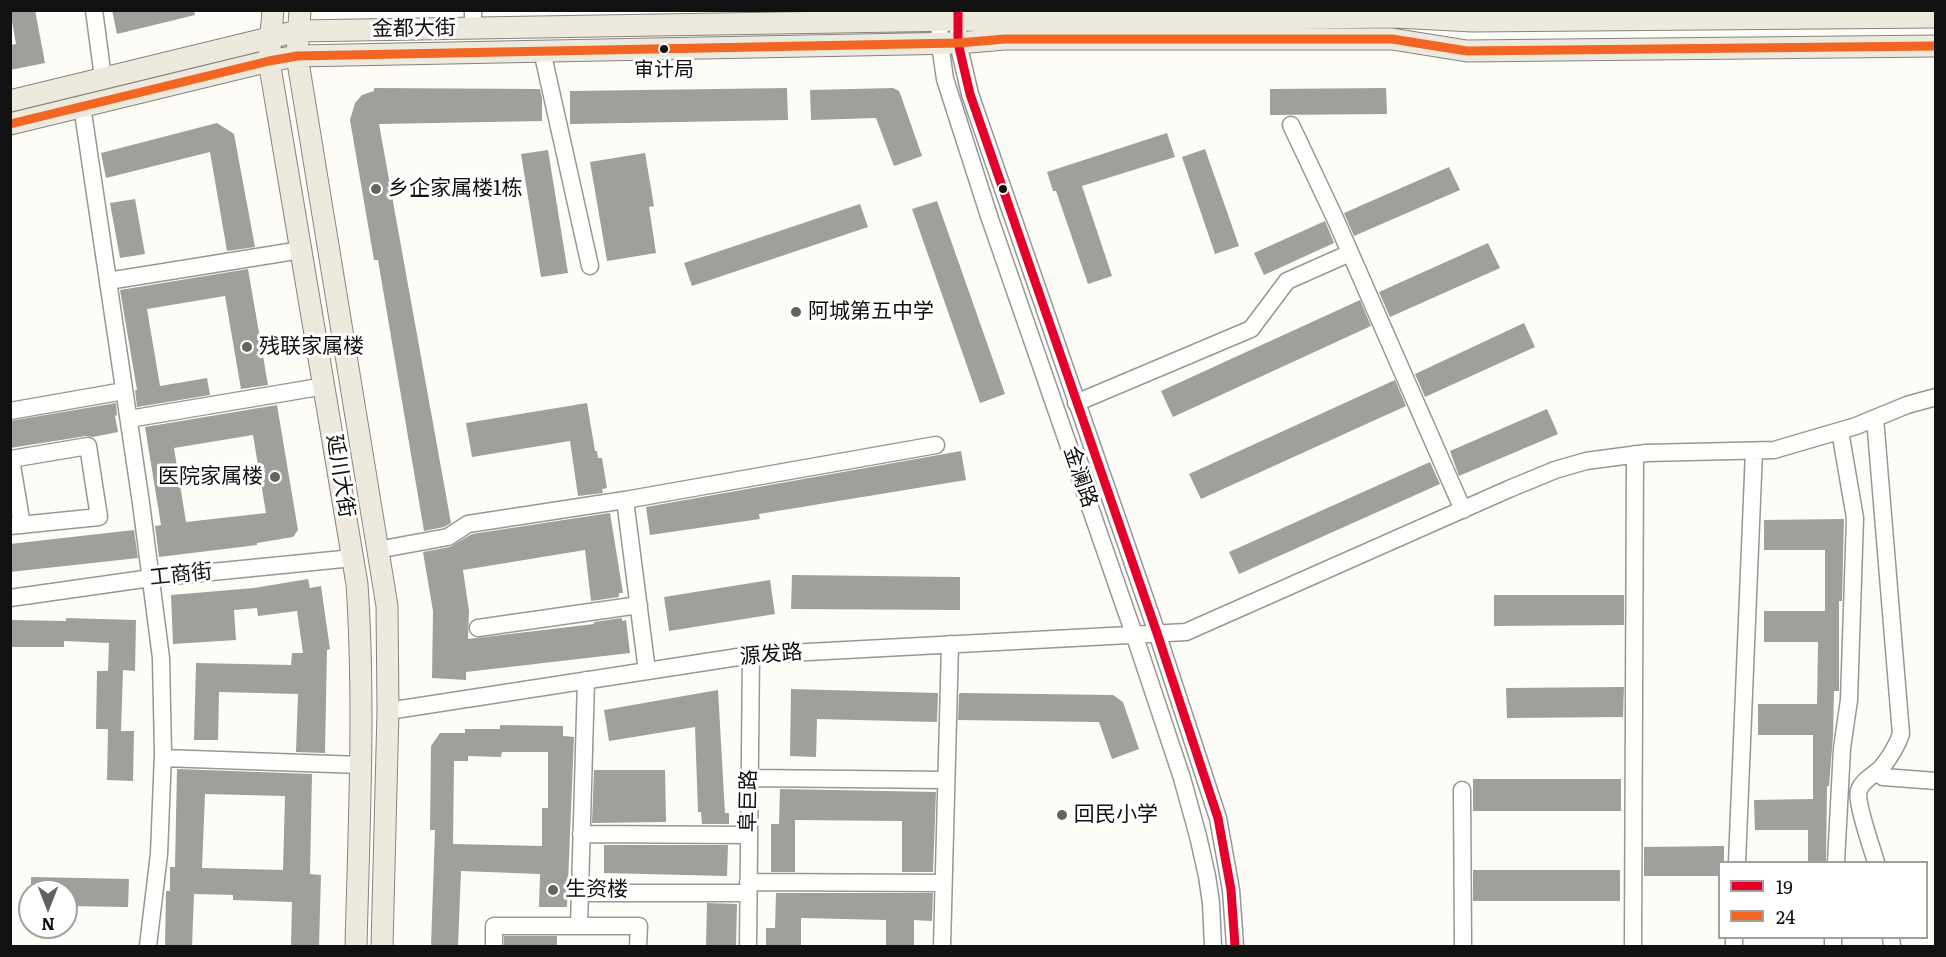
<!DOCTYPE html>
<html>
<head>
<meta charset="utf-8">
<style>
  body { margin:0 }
  #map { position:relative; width:1946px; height:957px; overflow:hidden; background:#fdfcf7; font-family:Literata,serif }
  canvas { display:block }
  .frame { position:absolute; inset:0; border:12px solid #111; pointer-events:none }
  .legend { position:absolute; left:1718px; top:861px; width:210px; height:78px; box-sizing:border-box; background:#fff; border:2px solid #a0a0a0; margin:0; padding:8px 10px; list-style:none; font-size:18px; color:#111 }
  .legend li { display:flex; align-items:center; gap:12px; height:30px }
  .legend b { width:30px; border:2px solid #a0a0a0 }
  .north { position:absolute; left:18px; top:879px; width:60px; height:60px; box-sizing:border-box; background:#fff; border:2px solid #a0a0a0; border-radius:50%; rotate:180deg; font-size:16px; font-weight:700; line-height:24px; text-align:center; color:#111 }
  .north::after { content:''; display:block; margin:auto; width:21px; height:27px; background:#646362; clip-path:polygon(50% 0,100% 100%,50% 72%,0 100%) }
</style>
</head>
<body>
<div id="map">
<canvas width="1946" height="957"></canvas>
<div class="frame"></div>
<ul class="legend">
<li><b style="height:8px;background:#e4002b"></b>19</li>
<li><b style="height:8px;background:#f26522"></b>24</li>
</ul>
<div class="north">N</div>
</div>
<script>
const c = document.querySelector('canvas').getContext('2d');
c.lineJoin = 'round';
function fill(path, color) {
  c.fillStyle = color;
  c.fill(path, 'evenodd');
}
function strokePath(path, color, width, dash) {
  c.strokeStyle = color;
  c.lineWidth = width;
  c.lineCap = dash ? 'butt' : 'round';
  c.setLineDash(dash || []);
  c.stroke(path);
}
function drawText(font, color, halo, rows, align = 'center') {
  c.font = font + ' Literata,"Noto Sans SC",serif';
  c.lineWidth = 6;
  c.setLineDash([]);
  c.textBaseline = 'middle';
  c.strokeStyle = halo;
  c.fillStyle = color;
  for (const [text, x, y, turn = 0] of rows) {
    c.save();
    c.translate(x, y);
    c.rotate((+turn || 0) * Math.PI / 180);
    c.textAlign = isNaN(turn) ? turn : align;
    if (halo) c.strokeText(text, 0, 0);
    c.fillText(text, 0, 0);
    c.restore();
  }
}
const building = new Path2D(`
  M10,10H35L45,63L10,70V45L16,44Z
  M112,10H194L195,15L117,34Z
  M374,88L540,89L542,98V121L379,124L451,523L444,527L424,531L378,260H374L350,120L355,103L362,95L374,91Z
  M787,88L788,120L570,124V91Z
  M893,88L899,91L901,96L922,156L894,166L876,118L811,120L810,90Z
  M1386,88L1387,114L1270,115V89Z
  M217,123L234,134L255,247L227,251L210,152L106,178L101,153Z
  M1167,133L1175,157L1082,186L1112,276L1088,284L1056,191H1053L1047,172Z
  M1205,149L1239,246L1215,254L1182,157Z
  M548,150L568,273L541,277L521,154Z
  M645,153L654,206L649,207L656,253L607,261L590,162Z
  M1449,167L1460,190L1354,236L1344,213Z
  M135,199L145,254L120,258L110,203Z
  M937,201L1005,394L980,403L912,209Z
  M860,204L868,227L692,286L684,263Z
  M1325,221L1334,243L1264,275L1254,253Z
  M1488,243L1500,268L1390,317L1379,292Z
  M248,269L268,385L241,389L225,296L147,309L160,386L207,378L210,395L137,407L135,390H137L120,290Z
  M1360,300L1371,326L1173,417L1161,391Z
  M1524,323L1535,347L1425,397L1415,374Z
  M1395,380L1406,406L1201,499L1189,474Z
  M116,403L117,415L115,416L118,432L93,437L86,436L10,448V421Z
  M587,403L595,451H597L598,458H602L607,488L602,489L603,493L578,496L570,441L472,457L466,423Z
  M277,405L298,530L293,537L257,543V545L159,557L155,526L161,525L145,427ZM253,435L266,513L186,522L174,448Z
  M1547,409L1558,434L1459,476L1450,451Z
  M961,451L966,480L759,514L760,519L650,535L646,507Z
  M1430,462L1440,484L1239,574L1229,552Z
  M610,513L623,593H619V597L591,601L585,550L463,570L469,611L468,639L594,624V622L622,618V621L626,620L630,653L466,672V680L432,678L433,611L423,552L450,547L472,534Z
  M1844,519L1842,601H1839V691H1834L1833,736L1829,786H1827L1826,862H1808V830H1755L1754,800L1813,799V735H1758V704H1817L1818,642H1764V611H1825V550H1764V520Z
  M134,530L138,558L10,572V544Z
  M792,575L960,577V610L791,609Z
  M308,579L310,588L321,586L330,649L327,650L325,753L296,752L298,694L219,692L218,740H194L196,663L291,665L292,653H303L297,611L258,616L257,608L234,610L236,640L173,644L171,595L254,588Z
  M770,580L775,614L669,631L664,597Z
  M1494,595H1624V625L1494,626Z
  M66,618L136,620L135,671L123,670L121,731H134L133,781L107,780L108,729H96L97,671H108L109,643L64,641V647H10V620L66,621Z
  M1624,687L1623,717L1507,718L1506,688Z
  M791,689L938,693L937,722L817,719L816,757L790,756Z
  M718,690L725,813H729V824H702L701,812H698L695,727L609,741L604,710Z
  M961,693L1113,695L1123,702L1139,749L1112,759L1099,722L958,720L959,694Z
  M500,725L563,726V736L574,737L567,907H539L540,874L461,871L458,946H431L435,830H430L431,746L440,733H465V729H500ZM502,752H548V808H542V846L453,844L454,761H468V756L501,757Z
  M177,769L312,774L310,874L321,875L319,946H291L292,902L233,900V895L194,894L192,946H165L166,891H170V867H175ZM205,794L285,796L283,870L202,868Z
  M594,770H665L666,822L592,823Z
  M1473,779H1621V811H1473Z
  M780,789L936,792L933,872H902V821L795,820V872H771V824H779Z
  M604,845H728L727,876L604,873Z
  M1724,846V862H1719V876H1644V847Z
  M1473,870H1620V901H1473Z
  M31,877L129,879L128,907L66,906V891H31Z
  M776,893H933L932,921L914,920V946H886V920L801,918V946H766V928H775Z
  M707,903L737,904L736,946H706Z
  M504,936H557V946H504Z`);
const minor = new Path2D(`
  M94,10L103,78
  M939,10L940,44L945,79L990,219L1134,634L1182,778L1198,836L1207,876L1211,903L1213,946
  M473,28V10
  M958,31V43L970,94L1157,633L1218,818L1231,890L1235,946
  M542,51L590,266
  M82,106L141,503L161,658L163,754L159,854L148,946
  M1291,125L1334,216L1463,510
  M108,281L301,250
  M1076,403L1251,329L1287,281L1350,253
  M10,411L124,391
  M1875,418L1901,734C1897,746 1890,757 1882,767C1875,775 1863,779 1859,790C1855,800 1872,849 1876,862
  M129,419L325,386
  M625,500L647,671
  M10,526L99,517L88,446L11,459L22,525
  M377,550L448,537L468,524L625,500L936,445
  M10,598L151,578L353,558
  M478,628L639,605
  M388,711L751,655L1186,632L1509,489L1555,470L1586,461L1646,453L1774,450L1856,426L1907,405L1936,397
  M163,758L361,765
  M1883,777L1936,781
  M749,778L946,780
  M1462,790L1463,946
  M581,834L749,835
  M1737,862L1754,451
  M1836,862L1842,748L1849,700L1855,518L1840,431
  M748,882L943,883
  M579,893H748
  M579,926L586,680
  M1891,938L1892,946
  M494,946V926H639L638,946
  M748,946L751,655
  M942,946L950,644
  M1633,946L1635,454
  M1734,946V938
  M1833,946V938`);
const major = new Path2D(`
  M273,10L269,61L357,584C365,704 359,825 356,946
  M300,10L297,56L387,606L388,711L382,946
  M10,101L298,31L958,20L1007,21L1396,17L1473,21L1936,17
  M10,124L269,61L297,56L958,43L1005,39H1392L1467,51L1936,46`);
const bus1 = new Path2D(`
  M958,10V43L970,94L1157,633L1218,818L1231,890L1235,946`);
const bus2 = new Path2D(`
  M10,124L269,61L297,56L958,43L1005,39H1392L1467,51L1936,46`);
const markers = [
  [664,49,5,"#111"],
  [376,189,6,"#646362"],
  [1003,189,5,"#111"],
  [796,312,6,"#646362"],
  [247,347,6,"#646362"],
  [275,477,6,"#646362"],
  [1062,815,6,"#646362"],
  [553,890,6,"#646362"]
];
const busNames = [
  ["审计局",664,70]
];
const streetNames = [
  ["金都大街",414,29,-1],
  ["延川大街",340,476,81],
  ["金澜路",1080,477,71],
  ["工商街",181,575,-6],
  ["源发路",771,655,-5],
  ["阜巨路",749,801,-89]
];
const poiNames = [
  ["乡企家属楼1栋",388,189],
  ["阿城第五中学",808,312],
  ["残联家属楼",259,347],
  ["医院家属楼",263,477,"right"],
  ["回民小学",1074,815],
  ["生资楼",565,890]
];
fill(building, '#a19f9c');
strokePath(minor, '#979795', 19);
strokePath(major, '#858482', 23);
strokePath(minor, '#fffffe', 16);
strokePath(major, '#ede9dc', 21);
strokePath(bus1, '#e4002b', 9);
strokePath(bus2, '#f26522', 9);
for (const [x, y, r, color] of markers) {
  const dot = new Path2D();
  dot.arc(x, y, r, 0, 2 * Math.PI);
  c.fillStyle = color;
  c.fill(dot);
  strokePath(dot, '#fff', 2);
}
drawText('20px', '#111', '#fff', busNames);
drawText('21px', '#111', '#fff', streetNames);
drawText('21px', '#111', '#fff', poiNames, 'left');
</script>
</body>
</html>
